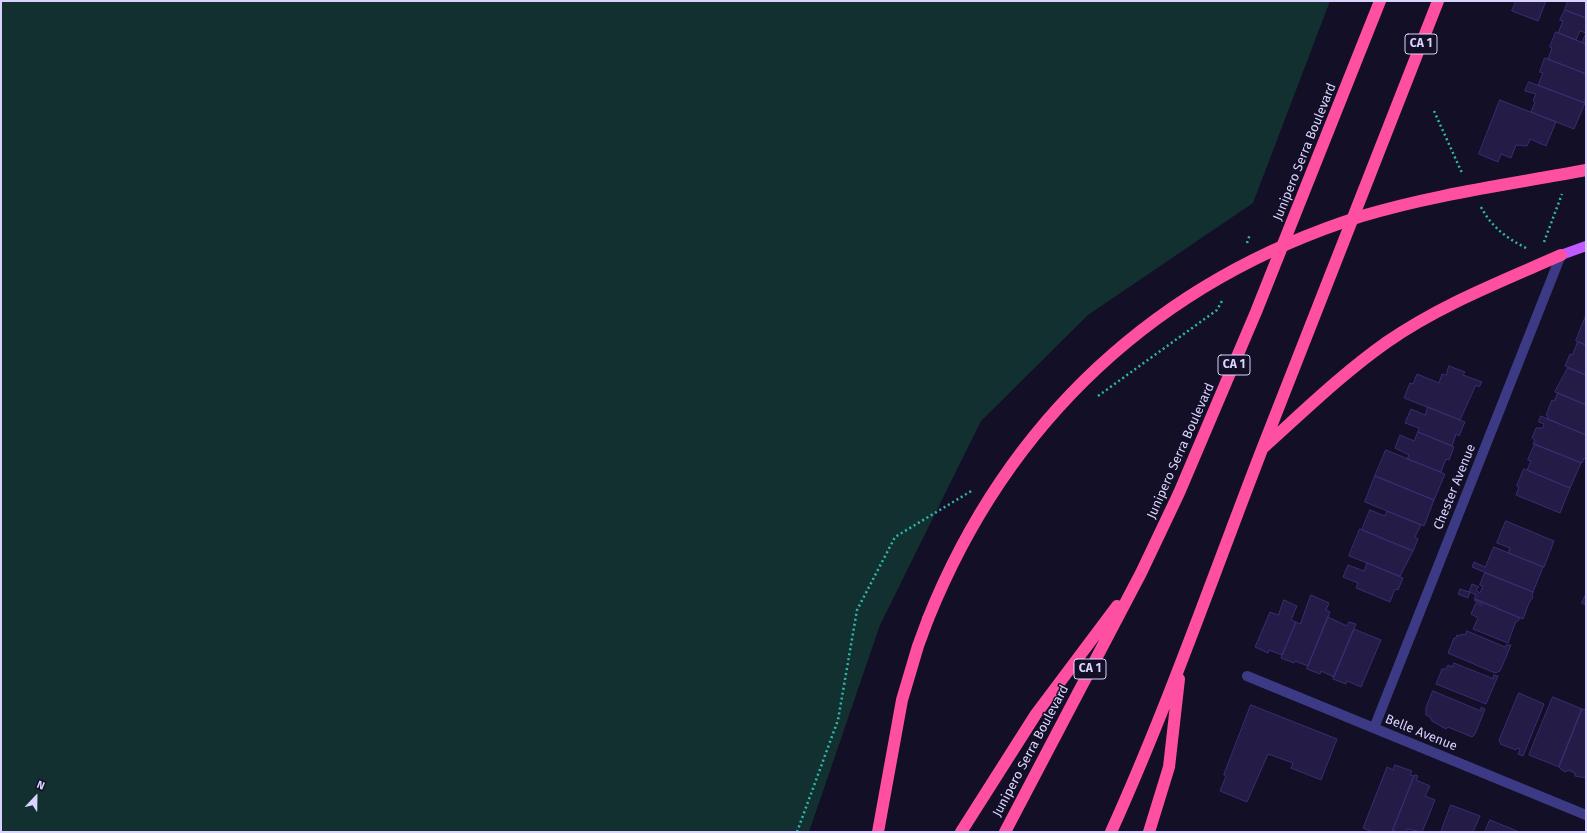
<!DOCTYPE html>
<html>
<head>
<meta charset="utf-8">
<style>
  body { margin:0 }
  #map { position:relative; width:1587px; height:833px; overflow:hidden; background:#130f26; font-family:"Fira Sans",sans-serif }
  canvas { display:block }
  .frame { position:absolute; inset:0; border:2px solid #d9d4ff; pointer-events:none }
  .north { position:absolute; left:16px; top:777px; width:40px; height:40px; -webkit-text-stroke:3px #130f26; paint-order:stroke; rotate:22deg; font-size:11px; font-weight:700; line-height:16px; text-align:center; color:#d9d4ff }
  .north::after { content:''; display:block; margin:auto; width:14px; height:18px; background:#d9d4ff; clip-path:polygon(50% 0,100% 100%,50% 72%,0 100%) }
</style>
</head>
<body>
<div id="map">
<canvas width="1587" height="833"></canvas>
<div class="frame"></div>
<div class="north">N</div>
</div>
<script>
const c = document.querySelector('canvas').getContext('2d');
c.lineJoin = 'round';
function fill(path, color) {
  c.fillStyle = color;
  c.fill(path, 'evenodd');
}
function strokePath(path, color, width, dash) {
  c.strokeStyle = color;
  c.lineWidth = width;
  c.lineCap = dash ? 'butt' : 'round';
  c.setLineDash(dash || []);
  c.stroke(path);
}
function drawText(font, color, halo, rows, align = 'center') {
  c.font = font + ' "Fira Sans",sans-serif';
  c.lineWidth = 3;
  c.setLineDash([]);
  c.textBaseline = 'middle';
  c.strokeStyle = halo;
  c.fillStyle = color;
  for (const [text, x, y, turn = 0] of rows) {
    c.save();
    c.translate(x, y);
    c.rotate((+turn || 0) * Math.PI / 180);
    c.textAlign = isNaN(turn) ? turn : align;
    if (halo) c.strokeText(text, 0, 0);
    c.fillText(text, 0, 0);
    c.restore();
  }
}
const green = new Path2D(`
  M1,1H1330L1253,203L1088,315L981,421L880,625L809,832H1Z`);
const building = new Path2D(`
  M1516,1H1546L1538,21L1512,11Z
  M1568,1H1586V18L1565,10Z
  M1565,10L1586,18V44L1582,42L1586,33L1580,31L1576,40L1558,33L1563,21L1560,20Z
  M1556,32L1586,44V74L1548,59L1552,48L1550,47Z
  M1545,58L1586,74L1585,103L1538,85L1543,73L1540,72Z
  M1529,82L1585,103L1574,129L1531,112L1535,102L1533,101L1536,94L1525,91Z
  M1500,100L1556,122L1546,146L1530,139L1527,146L1516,145L1511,158L1501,154L1498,162L1479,154Z
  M1586,315V345L1576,341Z
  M1578,342L1586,345V375L1565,366L1570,354L1572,355Z
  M1449,366L1465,372L1463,375L1482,382L1479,387L1476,385L1460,420L1404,398L1410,383L1413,384L1417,374L1439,383L1442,374L1446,375Z
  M1568,368L1586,375V405L1555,392Z
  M1558,393L1586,405V435L1547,419L1548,416L1546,415L1552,400L1554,401Z
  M1428,407L1465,422L1459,436L1456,434L1452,446L1418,432L1419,428L1405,423L1411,409L1425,415Z
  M1541,416L1586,435V459L1584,458L1582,463L1533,444L1535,440L1532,438L1536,428H1543L1544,424L1539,422Z
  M1418,432L1454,447L1449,460L1446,459L1441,472L1407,459L1409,455L1395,448L1400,435L1414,441Z
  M1535,444L1581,463L1570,488L1527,470L1531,461L1528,460Z
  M1386,450L1445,474L1434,500L1375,476Z
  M1524,469L1570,488L1560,513L1516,495L1519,487L1517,486Z
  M1375,476L1434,500L1424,526L1365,502Z
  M1370,510L1385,516L1387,511L1421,525L1415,537L1418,539L1413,551L1362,530Z
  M1506,521L1554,541L1544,567L1508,553L1510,548L1497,543Z
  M1360,529L1413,551L1400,576L1349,556Z
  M1494,547L1543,567L1533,592L1472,567L1474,562L1485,567Z
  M1367,563L1403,578L1398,590L1395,589L1390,602L1356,588L1358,583L1343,577L1348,565L1364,571Z
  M1485,573L1533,592L1532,596L1533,597L1529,603L1523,619L1474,599L1476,595L1470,592L1468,598L1458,594L1460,589L1469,592L1472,584L1479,587L1476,590L1480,593L1483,586L1480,585Z
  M1586,594V605L1582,603Z
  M1311,595L1329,603L1326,610L1330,612L1308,666L1295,661L1294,663L1281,658L1296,622L1300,624Z
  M1476,599L1520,618L1518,621H1516L1508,643L1473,629L1478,618L1471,614L1476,603L1482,606V604L1475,601Z
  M1284,600L1297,606L1291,620L1296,622L1282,655L1269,650L1268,653L1255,647L1270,612L1278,615Z
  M1328,617L1347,626L1349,622L1356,624L1334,677L1321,671L1320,674L1307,669Z
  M1354,629L1381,640L1361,687L1347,681L1346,684L1333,679Z
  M1467,631L1505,647L1506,645H1511L1500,671L1495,673L1448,653L1454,638H1456L1457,635L1460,636L1461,634L1465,635Z
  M1454,663L1494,679L1493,675L1498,676L1486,704L1436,684L1442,669H1446L1448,665L1452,667Z
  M1433,691L1481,711V707L1485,709L1475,734L1472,737L1448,727L1446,729L1432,721L1430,717L1426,715V708Z
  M1519,693L1544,704L1523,756L1518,754L1520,749L1517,748L1516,750L1500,744L1501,742L1499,741Z
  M1553,697L1582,709L1559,767L1529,755Z
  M1251,705L1337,739L1321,780L1291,768L1293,763L1268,754L1247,802L1220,791L1226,776L1224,775Z
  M1582,709L1586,710V778L1575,776V773L1568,770L1566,772L1562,770L1559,767Z
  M1395,765L1412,771L1410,775L1414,776L1392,832H1373L1363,828L1387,767L1393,770Z
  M1415,775L1418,776L1416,780L1430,786L1425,796L1435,800L1422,832L1407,829L1406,832H1397L1393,830Z
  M1451,805L1480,816L1473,832H1441Z
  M1490,820L1517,831L1516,832H1485Z`);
const path = new Path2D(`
  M1434,111L1462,173
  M1481,207C1492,228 1508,239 1528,249
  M1544,242L1562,194
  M1247,243L1250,234
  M1098,396L1217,310L1223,299
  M797,832L838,720L857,610L895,537L973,490`);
const minor = new Path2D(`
  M1247,676L1586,815
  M1374,728L1561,255`);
const major = new Path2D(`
  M1561,255L1586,246`);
const highway = new Path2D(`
  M1264,447C1304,411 1343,373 1387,342C1440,305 1502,281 1561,255
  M878,832L902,700L918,646L928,619
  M961,832L1036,714L1117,606
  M1005,832L1141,573L1179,493L1256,312L1380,1
  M1111,832C1167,708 1212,579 1261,452C1319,301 1379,151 1438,1
  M1149,832L1169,767L1179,679`);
const highwayBridge = new Path2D(`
  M928,619C1008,420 1157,281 1362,216C1435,194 1512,184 1586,170`);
const shields = [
  [1421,44,32],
  [1234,365,32],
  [1090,669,32]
];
const shieldNames = [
  ["CA 1",1421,44],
  ["CA 1",1234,365],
  ["CA 1",1090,669]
];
const streetNames = [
  ["Junipero Serra Boulevard",1305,152,-68],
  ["Junipero Serra Boulevard",1181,451,-66],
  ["Chester Avenue",1455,487,-68],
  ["Belle Avenue",1421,733,22],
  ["Junipero Serra Boulevard",1031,751,-62]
];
fill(green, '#12302f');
fill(building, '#241b47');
strokePath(building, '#3b2d73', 1);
strokePath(path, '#2fb8b0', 2.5, [2, 3]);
strokePath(minor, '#3d3a85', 10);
strokePath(major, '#c25bff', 10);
strokePath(highway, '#ff4fa3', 12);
strokePath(highwayBridge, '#ff4fa3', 12);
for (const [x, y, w] of shields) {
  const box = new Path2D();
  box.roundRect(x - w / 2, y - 10, w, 20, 3);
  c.fillStyle = '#130f26';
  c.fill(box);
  strokePath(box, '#d9d4ff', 1);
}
drawText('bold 12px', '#d9d4ff', null, shieldNames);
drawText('13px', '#d9d4ff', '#130f26', streetNames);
</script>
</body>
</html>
